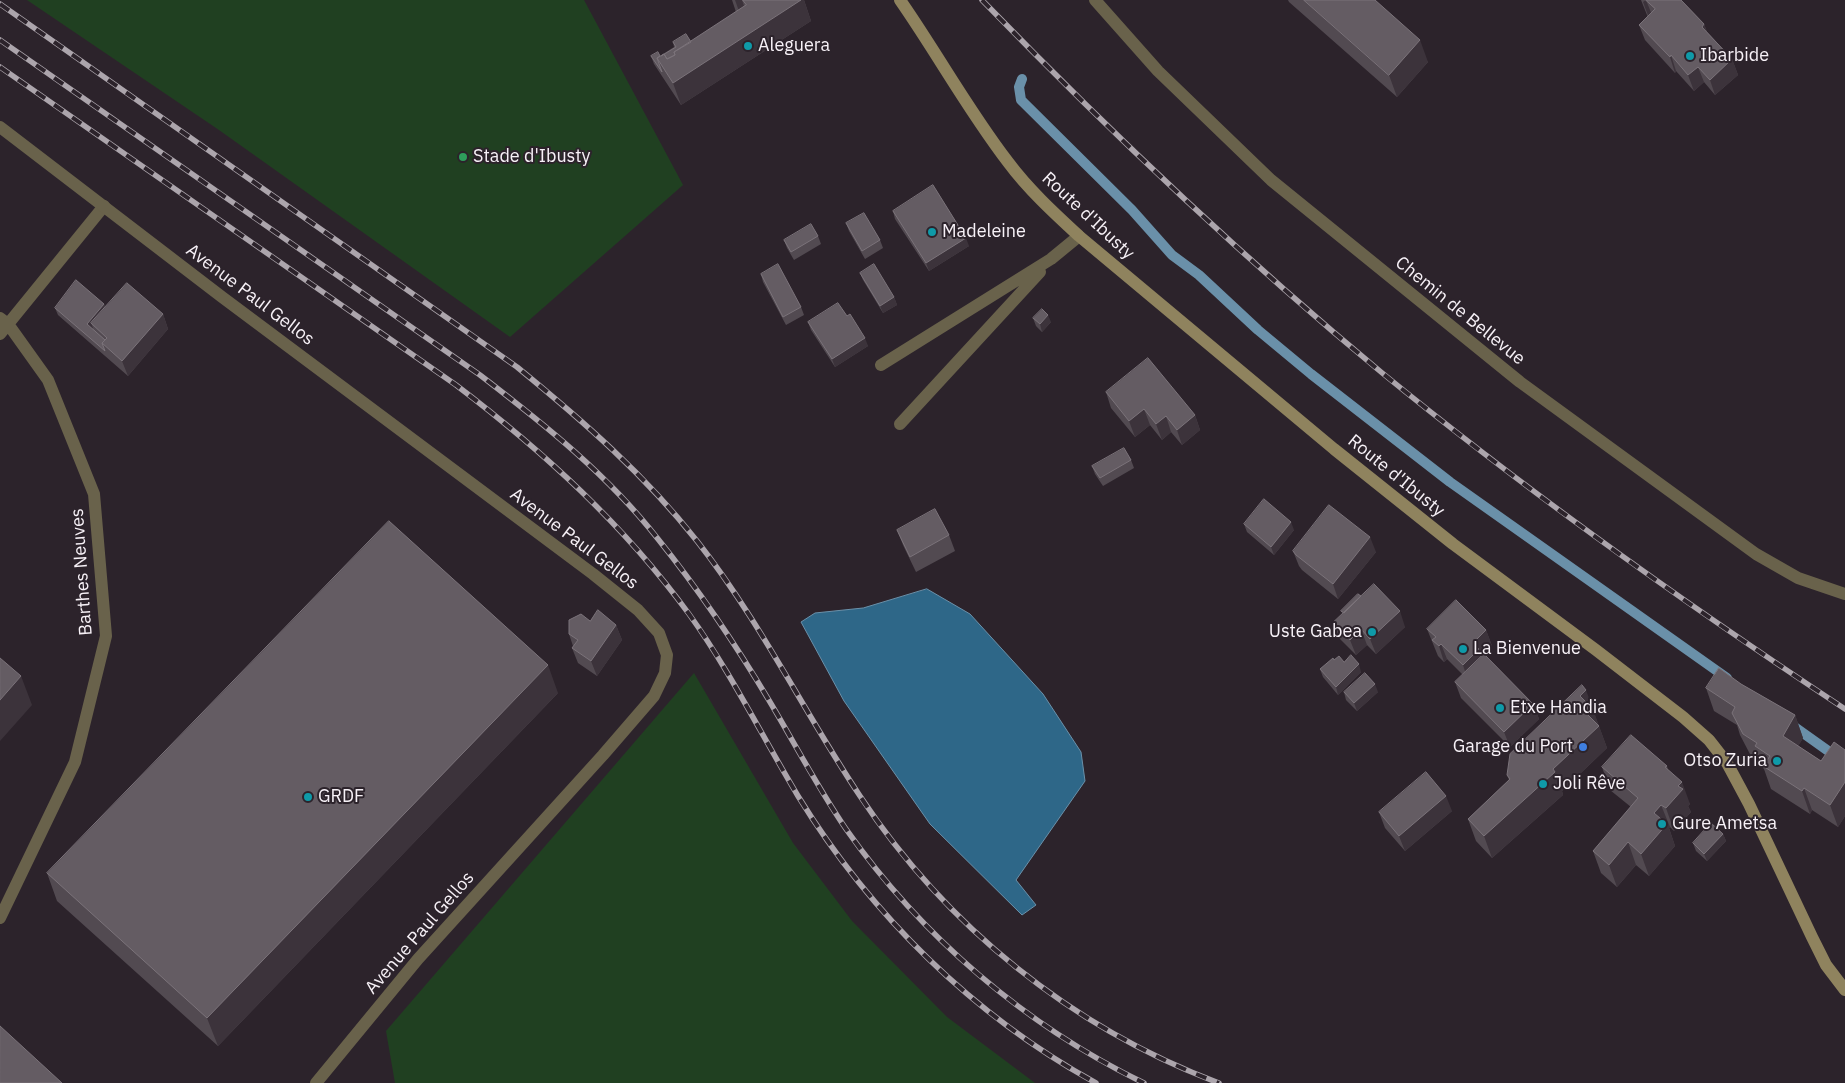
<!DOCTYPE html>
<html>
<head>
<meta charset="utf-8">
<style>
  body { margin:0 }
  canvas { display:block; background:#2c232b }
</style>
</head>
<body>
<canvas width="1845" height="1083"></canvas>
<script>
const c = document.querySelector('canvas').getContext('2d');
c.lineJoin = 'round';
function fill(path, color) {
  c.fillStyle = color;
  c.fill(path, 'evenodd');
}
function strokePath(path, color, width, dash) {
  c.strokeStyle = color;
  c.lineWidth = width;
  c.lineCap = dash ? 'butt' : 'round';
  c.setLineDash(dash || []);
  c.stroke(path);
}
function drawText(font, color, halo, rows, align = 'center') {
  c.font = font + ' "IBM Plex Sans",sans-serif';
  c.lineWidth = 4;
  c.setLineDash([]);
  c.textBaseline = 'middle';
  c.strokeStyle = halo;
  c.fillStyle = color;
  for (const [text, x, y, turn = 0] of rows) {
    c.save();
    c.translate(x, y);
    c.rotate((+turn || 0) * Math.PI / 180);
    c.textAlign = isNaN(turn) ? turn : align;
    if (halo) c.strokeText(text, 0, 0);
    c.fillText(text, 0, 0);
    c.restore();
  }
}
const green = new Path2D(`
  M27,0H584L683,185L510,337L219,130Z
  M694,673L793,843L852,921L947,1017L1035,1083H395L386,1031Z`);
const water = new Path2D(`
  M927,589L970,614L1043,694L1081,752L1085,781L1016,880L1036,905L1022,915L930,824L844,701L801,622L815,613L863,608Z`);
const stream = new Path2D(`
  M1022,79L1019,87L1021,100L1132,210L1172,255L1199,275L1258,330L1311,374L1450,482L1727,678
  M1789,723L1845,763`);
const lane = new Path2D(`
  M0,318L8,324L48,380L94,494L106,636L75,762L0,918
  M0,334L104,206
  M881,365L1051,259L1079,236
  M900,424L1040,272`);
const street = new Path2D(`
  M1095,0L1158,71L1271,180L1520,382L1756,554L1798,578L1845,594
  M0,127L222,297L593,574L638,610L659,633L667,655L665,673L654,696L603,755L418,959L316,1083`);
const secondary = new Path2D(`
  M900,0C937,53 968,110 1008,162C1028,189 1054,213 1079,236L1334,449L1453,544L1596,650L1683,717L1709,740L1727,763L1749,804L1812,937L1826,965L1845,990`);
const rail = new Path2D(`
  M982,0C1109,131 1241,256 1381,372C1529,493 1686,604 1845,709
  M0,4L517,367C583,421 644,474 697,541C760,621 804,712 860,796C946,926 1072,1028 1219,1083
  M0,40L480,375C544,424 608,475 658,539C699,590 736,645 770,702C795,744 818,788 846,829C921,936 1026,1026 1144,1083
  M0,67L456,385C544,452 624,525 689,614C730,671 762,736 798,796C871,915 974,1016 1096,1083`);
const wall = new Path2D(`
  M732,0H804L811,21L681,105L654,64L651,56H660L674,47L673,42H691L736,12Z
  M1288,0H1375L1428,62L1397,97L1289,2Z
  M1641,0H1681L1704,24L1707,32L1732,59L1738,75L1715,95L1704,82L1694,91L1676,71L1675,73L1645,40L1639,25L1648,17L1647,15Z
  M893,211L969,246L929,271L895,219Z
  M846,223L880,240L883,248L865,259L849,231Z
  M818,236L821,244L794,260L787,248L784,240Z
  M860,273L894,297L897,305L883,313L863,280Z
  M761,274L801,307L804,315L786,325L763,282Z
  M104,304L105,307L163,314L168,329L128,376L58,315L55,308Z
  M847,316L868,346L835,367L811,330L808,322Z
  M1033,318L1051,322L1042,332L1036,326Z
  M1106,392L1195,415L1200,430L1182,445L1171,432L1162,440L1150,425L1135,437L1111,408Z
  M1131,460L1134,468L1103,486L1095,474L1092,466Z
  M1244,524L1294,530L1274,555L1247,532Z
  M897,530L949,535L955,551L916,572L903,545Z
  M1293,551L1376,552L1338,599L1302,570L1299,566Z
  M1361,596L1405,627L1376,654L1367,645L1356,655L1339,638L1334,622L1343,614L1341,611Z
  M590,621L616,625L622,640L597,676L578,663L572,648L573,646L569,634Z
  M1427,629L1486,630L1492,646L1482,657L1533,704L1539,719L1510,747L1461,698L1455,682L1463,675L1447,659L1444,662L1438,656Z
  M1334,660L1344,662L1361,672L1338,695L1323,677L1320,669Z
  M1741,684L1795,715L1803,738L1798,746L1821,761L1845,750V816L1838,827L1812,810L1810,814L1771,789L1764,769L1763,768L1761,762L1751,756L1740,735L1737,725L1714,711L1706,688Z
  M1344,692H1378L1357,711L1346,700Z
  M558,693L218,1046L57,901L47,873Z
  M1595,712L1594,713L1607,748L1562,791L1563,795L1492,858L1476,841L1468,819L1509,780L1507,775Z
  M1667,766L1668,770L1690,804L1688,806L1691,812L1674,831L1670,827L1669,828L1675,846L1649,876L1636,865L1617,887L1601,873L1593,851L1631,807L1610,790L1602,767Z
  M1452,811L1405,851L1385,828L1379,812Z
  M1723,834L1726,841L1707,861L1696,851L1693,843Z`);
const shadedWall = new Path2D(`
  M735,0H742L748,18L740,14Z
  M799,0H804L811,21L681,105L673,83Z
  M1646,0L1652,15L1649,18L1643,2Z
  M1704,24L1710,40L1702,27Z
  M1420,40L1428,62L1397,97L1389,75Z
  M1671,55L1676,71L1675,73L1670,57Z
  M1732,59L1738,75L1715,95L1710,80Z
  M1698,67L1704,82L1694,91L1688,75Z
  M966,238L969,246L929,271L926,263Z
  M894,297L897,305L883,313L880,306Z
  M104,304L107,312L91,323L93,328L90,332L87,324Z
  M163,314L168,329L128,376L122,361Z
  M1048,315L1051,322L1042,332L1040,324Z
  M865,338L868,346L835,367L832,359Z
  M1144,409L1150,425L1135,437L1129,421Z
  M1195,415L1200,430L1182,445L1177,430Z
  M1166,416L1171,432L1162,440L1156,424Z
  M1291,522L1294,530L1274,555L1271,547Z
  M1370,537L1376,552L1338,599L1333,584Z
  M1400,611L1405,627L1376,654L1370,639Z
  M616,625L622,640L597,676L591,661Z
  M1361,629L1367,645L1356,655L1350,640Z
  M1486,630L1492,646L1481,656L1484,664L1468,681L1463,665L1473,643Z
  M1441,644L1447,659L1444,662L1439,646Z
  M1359,664L1361,672L1338,695L1336,687Z
  M548,665L558,693L218,1046L207,1018Z
  M21,676L32,705L0,741V700Z
  M1375,684L1378,692L1357,711L1354,703Z
  M1586,690L1607,748L1562,791L1563,795L1492,858L1484,836L1553,769L1580,696Z
  M1533,704L1539,719L1510,747L1504,732Z
  M1795,715L1803,738L1791,758L1783,736Z
  M1682,782L1690,804L1688,806L1691,812L1674,831L1666,808L1678,786Z
  M1845,782V816L1838,827L1830,805Z
  M1804,788L1812,810L1810,814L1802,791Z
  M1446,796L1452,811L1405,851L1399,836Z
  M1661,805L1670,827L1669,828L1675,846L1649,876L1641,854L1654,813Z
  M1723,834L1726,841L1707,861L1704,854Z
  M1628,842L1636,865L1617,887L1609,865Z`);
const building = new Path2D(`
  M743,0H801L673,83L657,58L664,54L667,59L675,55L674,52L746,5Z
  M1304,0H1375L1420,40L1389,75Z
  M1646,0H1681L1704,24L1702,27L1732,59L1710,80L1698,67L1688,75L1671,55L1670,57L1639,25L1655,9Z
  M686,34L691,42L674,52L675,55L667,59L664,54L661,56L676,47L673,42Z
  M658,52L660,56L657,58L662,72L651,56Z
  M933,185L966,238L926,263L893,211Z
  M864,213L880,240L862,251L846,223Z
  M811,224L818,236L791,252L784,240Z
  M778,264L801,307L783,317L761,274Z
  M874,264L894,297L880,306L860,273Z
  M76,280L104,304L87,324L105,340L102,343L105,351L55,308Z
  M127,283L163,314L122,361L102,343L107,338L91,323Z
  M838,303L847,316L850,314L865,338L832,359L808,322Z
  M1042,309L1048,315L1040,324L1033,318Z
  M1148,358L1195,415L1177,430L1166,416L1156,424L1144,409L1129,421L1106,392Z
  M1124,448L1131,460L1100,478L1092,466Z
  M1264,499L1291,522L1271,547L1244,524Z
  M1329,505L1370,537L1333,584L1296,555L1293,551Z
  M935,509L949,535L910,557L897,530Z
  M389,521L548,665L207,1018L47,873Z
  M1374,584L1400,611L1370,639L1361,629L1350,640L1334,622Z
  M1358,594L1361,596L1344,613L1341,611Z
  M1456,600L1486,630L1473,643L1479,649L1463,665L1441,644L1439,646L1432,640L1436,637L1427,629Z
  M598,610L616,625L591,661L572,648L578,640L569,634V620L581,614L590,621Z
  M1484,654L1533,704L1504,732L1455,682Z
  M1351,655L1359,664L1336,687L1320,669L1333,658L1334,660L1339,656L1344,662Z
  M0,658L21,676L0,700Z
  M1719,668L1741,684L1795,715L1783,736L1821,761L1834,742L1845,750V782L1830,805L1804,788L1802,791L1763,766L1770,756L1755,746L1757,743L1743,734L1732,713L1735,707L1706,688Z
  M1365,673L1375,684L1354,703L1344,692Z
  M1582,685L1586,690L1580,696L1593,709L1587,714L1599,726L1553,769L1555,772L1484,836L1468,819L1510,779L1507,775L1510,754Z
  M1631,735L1667,766L1665,767L1682,782L1678,786L1683,789L1666,808L1661,805L1654,813L1667,824L1641,854L1628,842L1609,865L1593,851L1638,798L1602,767Z
  M1426,772L1446,796L1399,836L1379,812Z
  M1711,823L1723,834L1704,854L1693,843Z
  M0,1026L62,1083H0Z`);
const markers = [
  [748,46,5,"#0f9aa8"],
  [1690,56,5,"#0f9aa8"],
  [463,157,5,"#2e9e5b"],
  [932,232,5,"#0f9aa8"],
  [1372,632,5,"#0f9aa8"],
  [1463,649,5,"#0f9aa8"],
  [1500,708,5,"#0f9aa8"],
  [1583,747,5,"#3f7fe0"],
  [1777,761,5,"#0f9aa8"],
  [1543,784,5,"#0f9aa8"],
  [308,797,5,"#0f9aa8"],
  [1662,824,5,"#0f9aa8"]
];
const poiNames = [
  ["Aleguera",758,46],
  ["Ibarbide",1700,56],
  ["Stade d'Ibusty",473,157],
  ["Madeleine",942,232],
  ["Uste Gabea",1362,632,"right"],
  ["La Bienvenue",1473,649],
  ["Etxe Handia",1510,708],
  ["Garage du Port",1573,747,"right"],
  ["Otso Zuria",1767,761,"right"],
  ["Joli Rêve",1553,784],
  ["GRDF",318,797],
  ["Gure Ametsa",1672,824]
];
const streetNames = [
  ["Route d'Ibusty",1088,216,43],
  ["Avenue Paul Gellos",250,295,37],
  ["Chemin de Bellevue",1460,311,39],
  ["Route d'Ibusty",1396,476,39],
  ["Avenue Paul Gellos",574,539,37],
  ["Barthes Neuves",82,572,-94],
  ["Avenue Paul Gellos",420,933,-49]
];
fill(green, '#204021');
fill(water, '#2e6788');
strokePath(water, '#6a90a9', 1);
strokePath(stream, '#6a90a9', 10);
strokePath(lane, '#69624b', 12);
strokePath(street, '#69624b', 12);
strokePath(secondary, '#8f835e', 12);
strokePath(rail, '#aca5ac', 5.5);
strokePath(rail, '#2c232b', 4, [11]);
fill(wall, '#524a51');
fill(shadedWall, '#3c333b');
fill(building, '#645c63');
strokePath(building, '#7b737a', 1);
for (const [x, y, r, color] of markers) {
  const dot = new Path2D();
  dot.arc(x, y, r, 0, 2 * Math.PI);
  c.fillStyle = color;
  c.fill(dot);
  strokePath(dot, '#2c232b', 2);
}
drawText('18px', '#f7f1f7', '#2c232b', poiNames, 'left');
drawText('18px', '#f7f1f7', '#2c232b', streetNames);
</script>
</body>
</html>
